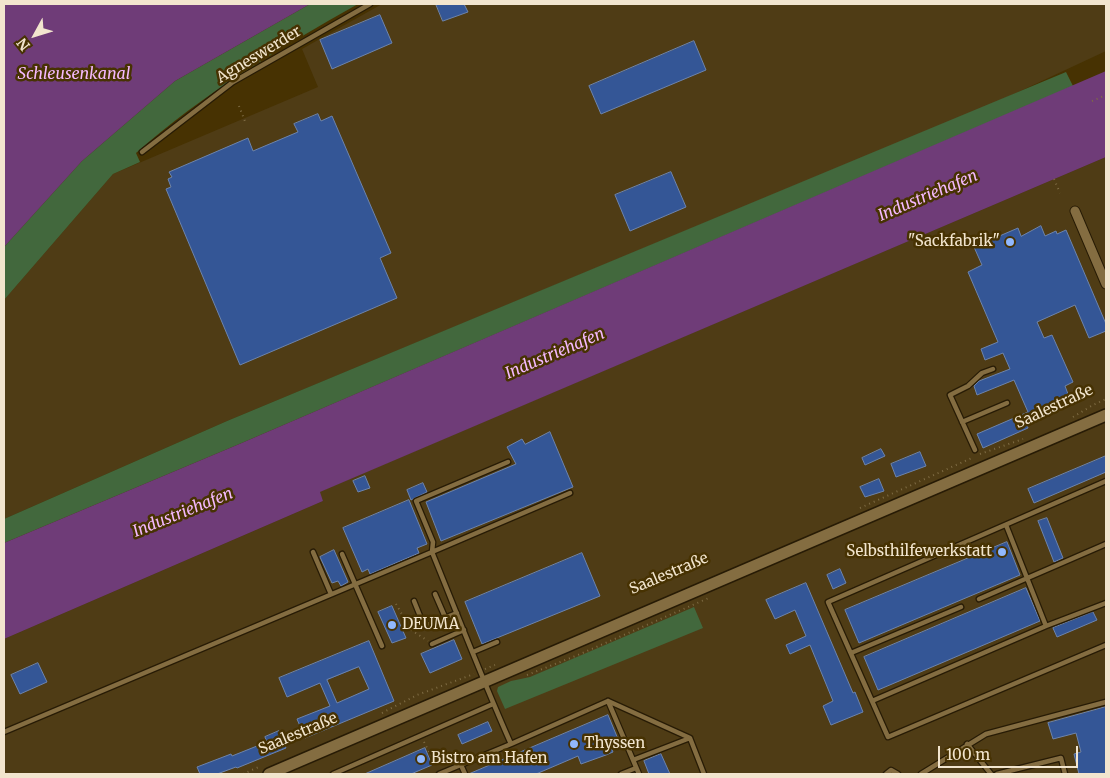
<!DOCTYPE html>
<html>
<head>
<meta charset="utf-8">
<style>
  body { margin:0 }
  #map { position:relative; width:1110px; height:778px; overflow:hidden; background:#473202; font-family:Merriweather,serif }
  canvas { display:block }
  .frame { position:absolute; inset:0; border:5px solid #f2e5ce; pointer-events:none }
  .north { position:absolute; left:10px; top:10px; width:50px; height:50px; -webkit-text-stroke:4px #473202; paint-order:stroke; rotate:231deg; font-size:14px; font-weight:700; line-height:20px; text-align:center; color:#f2e5ce }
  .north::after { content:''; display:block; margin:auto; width:18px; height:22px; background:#f2e5ce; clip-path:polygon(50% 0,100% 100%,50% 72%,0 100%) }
  .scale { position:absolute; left:938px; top:746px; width:140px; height:22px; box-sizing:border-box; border:2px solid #f2e5ce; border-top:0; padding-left:6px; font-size:15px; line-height:18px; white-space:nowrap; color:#f2e5ce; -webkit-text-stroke:4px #473202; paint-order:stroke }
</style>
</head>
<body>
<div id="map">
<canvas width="1110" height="778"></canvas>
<div class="frame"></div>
<div class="north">N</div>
<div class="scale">100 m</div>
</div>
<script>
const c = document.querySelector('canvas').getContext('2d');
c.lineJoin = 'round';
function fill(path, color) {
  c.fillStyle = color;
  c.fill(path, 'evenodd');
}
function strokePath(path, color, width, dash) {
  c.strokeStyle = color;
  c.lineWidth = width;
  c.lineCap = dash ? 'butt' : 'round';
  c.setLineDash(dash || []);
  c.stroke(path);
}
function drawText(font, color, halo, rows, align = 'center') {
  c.font = font + ' Merriweather,serif';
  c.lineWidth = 5;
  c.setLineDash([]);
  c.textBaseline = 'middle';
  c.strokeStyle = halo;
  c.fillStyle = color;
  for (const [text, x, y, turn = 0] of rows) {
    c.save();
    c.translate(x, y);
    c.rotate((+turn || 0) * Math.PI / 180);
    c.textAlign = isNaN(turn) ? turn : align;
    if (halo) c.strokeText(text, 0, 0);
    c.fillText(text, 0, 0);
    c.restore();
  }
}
const built = new Path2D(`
  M382,4H1106V51L1001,100L227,421L4,519V300L113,174L318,87L302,49Z
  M1106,157V774H4V639L323,501L319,492Z`);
const green = new Path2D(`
  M310,4H358C280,48 204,93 136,153L140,162L113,174L4,300V247L82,161L175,81Z
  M1066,72L1073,86L237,445L4,543V519L227,421Z
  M694,607L703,628L505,709L497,691L498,687L511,681L530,677Z`);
const water = new Path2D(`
  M4,4H310L175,81L82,161L4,247Z
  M1106,71V157L320,492L323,501L4,639V543L237,445Z`);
const building = new Path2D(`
  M436,4H464L468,12L443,21Z
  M380,15L392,43L332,69L320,40Z
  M694,41L706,70L601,114L589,86Z
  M318,114L321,121L332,116L391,253L380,258L397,298L240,365L166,189L171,187L168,179L172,177L169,172L248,138L253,151L298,132L294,124Z
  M671,172L686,207L630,231L615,195Z
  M1041,226L1045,236L1056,231L1057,234L1066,230L1106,324V331L1089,338L1075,305L1037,322L1044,338L1052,335L1073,382L1065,386L1071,402L1026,421L1028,428L983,448L977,434L1028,412L1014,380L977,395L974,386L979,381L1010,369L1003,353L985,360L981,349L998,342L968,272L982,265L974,247L1018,228L1021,236Z
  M550,432L573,487L441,541L426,502L516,464L507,447L522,439L525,444Z
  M881,449L885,456L865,465L862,458Z
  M920,452L926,466L896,477L891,464Z
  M1106,456V472L1034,503L1028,489Z
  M365,476L370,488L358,492L353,481Z
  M879,479L884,491L865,497L860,487Z
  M423,483L427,492L411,500L407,490Z
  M409,500L427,544L417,548L419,553L370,574L368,569L362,572L343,528Z
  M1047,518L1063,558L1054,562L1038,521Z
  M1007,542L1020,575L859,643L845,610Z
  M334,550L348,582L341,586L338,581L332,583L320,557Z
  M582,553L600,596L482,644L465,602Z
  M840,569L846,583L833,589L827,575Z
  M806,583L853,693L855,692L863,712L831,725L823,706L833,701L810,645L790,654L786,645L806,636L795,610L775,619L766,600Z
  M1026,588L1040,621L878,690L864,657Z
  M392,606L406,638L392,643L378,612Z
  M1093,612L1097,620L1057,637L1053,628Z
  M454,640L462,659L430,673L421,654Z
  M369,641L394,701L305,738L297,719L330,706L320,683L287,697L279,678ZM359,667L369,689L337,703L327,680Z
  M38,663L47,682L20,694L11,675Z
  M1106,707V774H1079L1074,754L1081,752L1076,733L1053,739L1048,723Z
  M608,715L618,739L609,743L613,752L606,755L581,764L578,756L536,774H469Z
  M488,722L492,731L462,744L458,735Z
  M279,731L286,748L237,768L236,767L217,774H200L197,767L231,754L232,756L267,742L265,737Z
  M425,748L432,765L411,774H365Z
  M661,754L670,774H649L644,761Z`);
const path = new Path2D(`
  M1092,101L1106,95
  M239,106L246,124
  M1054,179L1060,193
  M1073,417L1093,405L1106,399
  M980,454L1023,439
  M860,508L974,457
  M396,604L411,630L428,641
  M485,669L495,665
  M527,675L578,655L711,597
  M382,713L417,695L474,674
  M424,742L431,756L429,757
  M243,774L261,766`);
const service = new Path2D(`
  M142,152L233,82L370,4
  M962,422L1007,403
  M975,450L950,395L968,386L982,373L993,369
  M1106,481L828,602L888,737L1106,645
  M1006,525L1046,626
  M313,552L331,594
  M432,552L433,542L416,501L508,462
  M432,552L570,493
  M342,554L382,646
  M435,594L445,617
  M979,599L1106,544
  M414,601L424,626L457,613
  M432,644L464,630
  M473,652L497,642
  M851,653L961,607
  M608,701L690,738
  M872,701L1046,626L1106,603
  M4,732L432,552C458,616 483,681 511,744L439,774
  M511,744L608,701L639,774
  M967,744L991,774
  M633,760L690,738L704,774
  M461,765L465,774
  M333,774L493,704
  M621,774L636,768
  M886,774L891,770L898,774
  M921,774L986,734L1106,702
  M997,774L1061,758L1065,774`);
const minor = new Path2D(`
  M1075,211L1106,284`);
const secondary = new Path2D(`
  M269,774L1106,415`);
const markers = [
  [1010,242,5,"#91b8fd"],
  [1002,552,5,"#91b8fd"],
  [392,625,5,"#91b8fd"],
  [574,744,5,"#91b8fd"],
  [421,759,5,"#91b8fd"]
];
const streetNames = [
  ["Agneswerder",259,55,-31],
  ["Saalestraße",1054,407,-25],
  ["Saalestraße",669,574,-23],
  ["Saalestraße",298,734,-23]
];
const poiNames = [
  ["\"Sackfabrik\"",1000,242,"right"],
  ["Selbsthilfewerkstatt",992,552,"right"],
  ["DEUMA",402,625],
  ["Thyssen",584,744],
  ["Bistro am Hafen",431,759]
];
const waterNames = [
  ["Schleusenkanal",74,74],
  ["Industriehafen",928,196,-23],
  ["Industriehafen",555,354,-23],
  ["Industriehafen",183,513,-22]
];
fill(built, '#4f3c15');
fill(green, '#42683d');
fill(water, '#6f3c78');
fill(building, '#345696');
strokePath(building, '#6d84ac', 1);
strokePath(service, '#271b05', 7);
strokePath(minor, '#271b05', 11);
strokePath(secondary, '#271b05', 14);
strokePath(path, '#7f6c44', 2, [1, 4]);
strokePath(service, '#846d41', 4.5);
strokePath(minor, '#846d41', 9);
strokePath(secondary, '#846d41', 11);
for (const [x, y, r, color] of markers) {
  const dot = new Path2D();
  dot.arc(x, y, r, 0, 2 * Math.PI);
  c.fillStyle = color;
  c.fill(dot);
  strokePath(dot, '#473202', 2);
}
drawText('15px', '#f2e5ce', '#473202', streetNames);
drawText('15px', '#f2e5ce', '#473202', poiNames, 'left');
drawText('italic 16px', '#f4b9fe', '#473202', waterNames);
</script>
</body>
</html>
